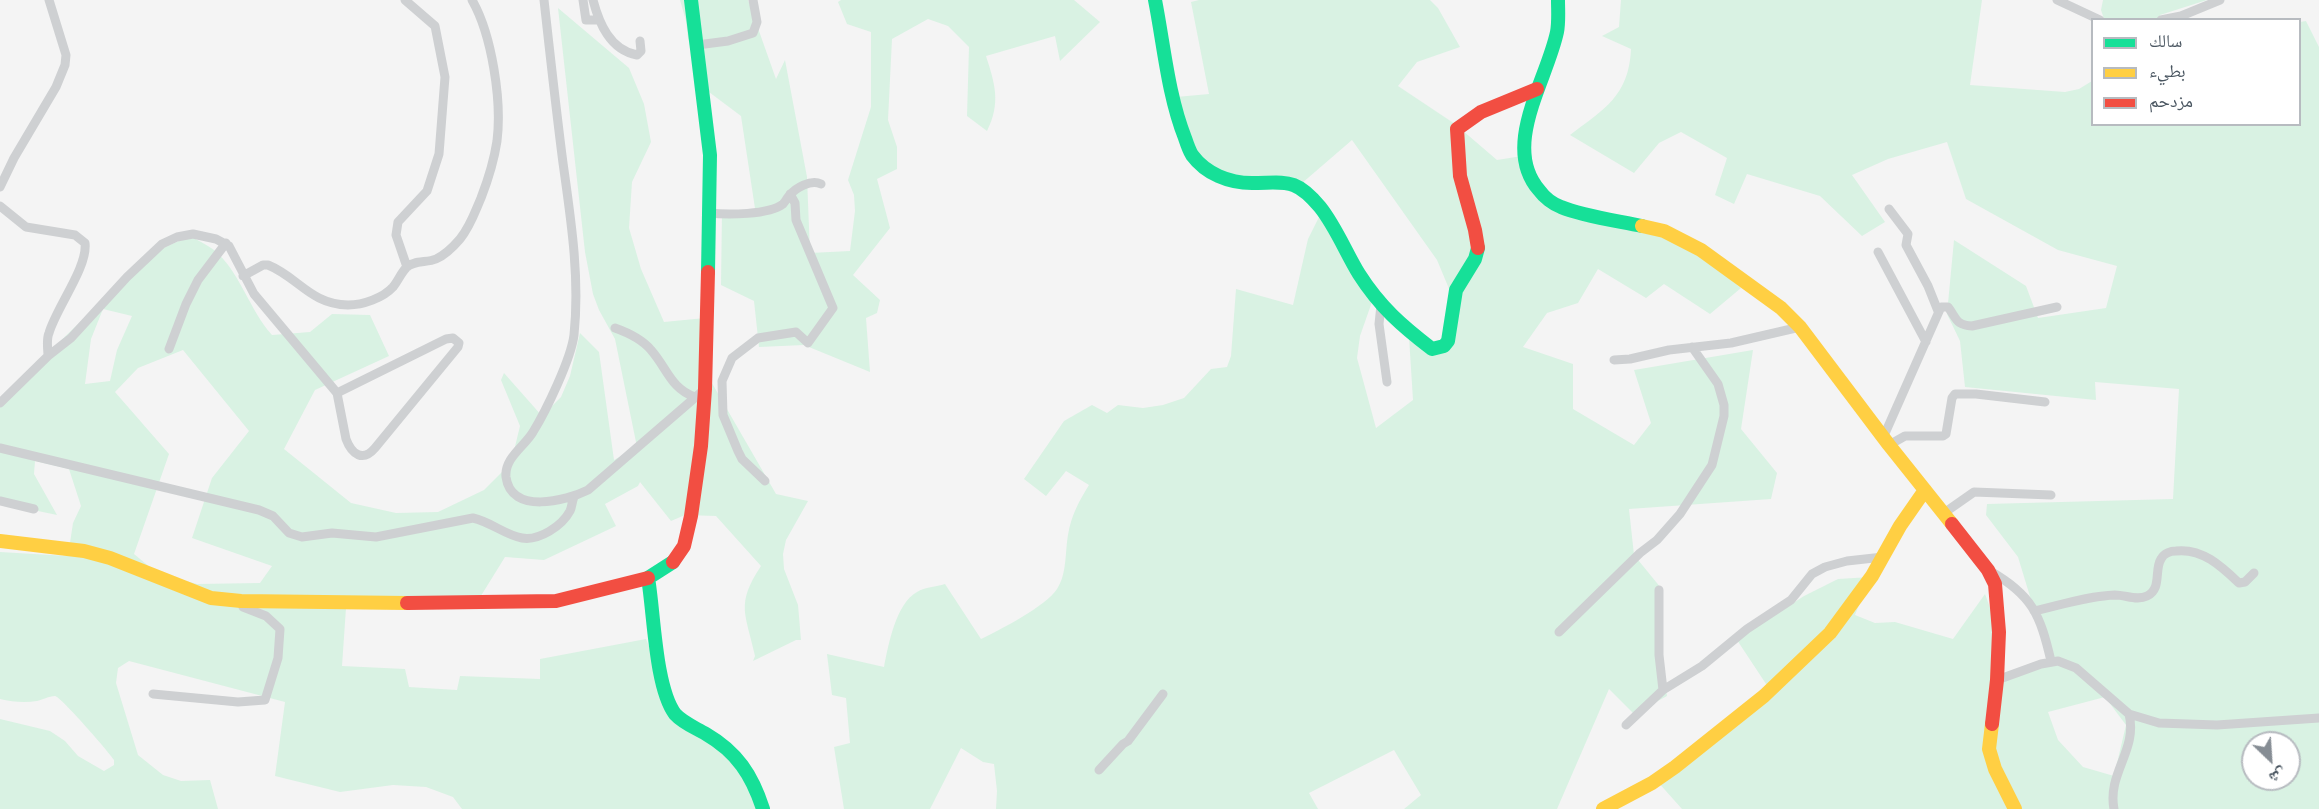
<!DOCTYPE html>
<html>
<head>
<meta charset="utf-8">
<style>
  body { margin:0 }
  #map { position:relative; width:2319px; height:809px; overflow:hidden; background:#f4f4f4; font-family:Signika,"Noto Naskh Arabic",sans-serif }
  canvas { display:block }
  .legend { position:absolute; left:2091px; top:18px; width:210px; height:108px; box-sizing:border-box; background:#fff; border:2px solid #b7bbc0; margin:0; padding:8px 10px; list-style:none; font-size:18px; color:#4a5661 }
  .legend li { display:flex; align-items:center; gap:12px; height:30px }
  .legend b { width:30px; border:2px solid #b7bbc0 }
  .north { position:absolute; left:2241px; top:731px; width:60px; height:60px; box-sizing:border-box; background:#fff; border:2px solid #b7bbc0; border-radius:50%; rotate:155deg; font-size:16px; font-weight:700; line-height:24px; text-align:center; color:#4a5661 }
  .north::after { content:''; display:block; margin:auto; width:21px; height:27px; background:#868d94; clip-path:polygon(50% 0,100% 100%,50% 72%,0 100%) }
</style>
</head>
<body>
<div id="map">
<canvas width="2319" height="809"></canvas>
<ul class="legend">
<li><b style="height:8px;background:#16e098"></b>سالك</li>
<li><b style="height:8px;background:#ffcf43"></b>بطيء</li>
<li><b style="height:8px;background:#f24e42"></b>مزدحم</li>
</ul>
<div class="north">ش</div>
</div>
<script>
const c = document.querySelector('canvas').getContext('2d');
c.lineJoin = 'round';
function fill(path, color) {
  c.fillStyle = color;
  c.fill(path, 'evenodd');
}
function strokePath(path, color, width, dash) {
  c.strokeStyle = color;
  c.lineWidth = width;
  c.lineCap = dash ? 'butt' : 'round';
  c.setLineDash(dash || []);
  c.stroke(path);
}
const green = new Path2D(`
  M680,0H748L776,79L785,60L807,177L810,253L850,251L855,211L854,195L848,180L871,107V32L847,24L838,2L841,0H1074L1100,22L1060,61L1055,36L986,56C995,84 1001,103 987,131L967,116L969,47L948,26L928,19L892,39L888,120L897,147V169L877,179L890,228L853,275L880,300L877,313L866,318L870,372L804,345L759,347L754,301L721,285L722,211L756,215L741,116L701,86L688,38L686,21Z
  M1199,0H1430L1438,8L1460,47L1417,62L1398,86L1455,124L1497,160L1522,156L1526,166L1557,202L1681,239L1741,288L1710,314L1664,284L1646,298L1598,269L1578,303L1547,313L1523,347L1573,364V409L1634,445L1651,423L1634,370L1753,350L1741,429L1777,473L1771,499L1629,509L1634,555L1661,588L1658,626L1667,696L1634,714L1609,689L1557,809H1404L1421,795L1394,750L1309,793L1318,809H996L997,791L994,764L983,762L961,748L930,809H844L834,747L850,743L846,698L832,695L827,654L884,667C888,646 896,603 917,592C925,587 936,587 945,584L981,639C1000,630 1046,606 1057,589C1067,574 1065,552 1068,535C1071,516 1079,501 1089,485L1066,471L1046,496L1024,479L1064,421L1092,405L1107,413L1118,405L1143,408L1163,405L1184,398L1211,369L1227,367L1231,356L1236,289L1293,305L1308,239L1322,211L1373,299L1360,336L1357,358L1376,428L1413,400L1409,337L1441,343L1450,291L1437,260L1352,140L1301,184L1241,183L1203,167L1176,97L1209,94L1191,2Z
  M1621,0H1982L1970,85L2065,92L2079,89L2092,81V124H2300V22L2306,21L2319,47V809H1682L1657,781L1770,690L1737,640L1804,596L1838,579L1870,577L1855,615L1875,623L1895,622L1953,639L1985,594L1999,632L2000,676L2049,659L2018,557L1986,515L1987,504L2173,499L2179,389L2095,382L2096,400L1965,387L1960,341L1947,314L1954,240L2026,286L2038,318L2106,308L2117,266L2058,250L1966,199L1947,142L1888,159L1852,175L1885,222L1862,236L1820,196L1747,174L1734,204L1715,195L1727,158L1681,132L1659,143L1634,173L1570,135C1604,109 1629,96 1631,49L1602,36L1619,27ZM2105,697L2126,725L2114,776L2083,767L2058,740L2048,712ZM2253,743H2289V779H2253Z
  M2103,0H2207L2160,15L2161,19H2104L2101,10Z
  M558,8L629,68L644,104L651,142L632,182L629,228L641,269L664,322L705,318L709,378L776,494L808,501L786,540L783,554L784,569L798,605L801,640H796L753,661L755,656C746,614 735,605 761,566L716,516L685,515L671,521L640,482L638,486L605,504L616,526L544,560L505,557L479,599L346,608L342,666L405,669L409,687L457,690L460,676L540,679V659L646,639L676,712L703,738L736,764L766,809H462L453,797L426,787L393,785L340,792L275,776L285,702L129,661L118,668L116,683L138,755L163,775L181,781L210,780L218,809H0V719L50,731L65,741L78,756L104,771L114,765V760C109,752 61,697 55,696C49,696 42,700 37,701C25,703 12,702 0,699V552L68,556L73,523L81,506L69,469L35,461L34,474L57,515L0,503V399L152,253L190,236C198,240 207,245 214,250C239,270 250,311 272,335L310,332L332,314L370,315L389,356L315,390L284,449L351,503L396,513L438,512L484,490L511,463L520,426L501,380L504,373L542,416L561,397L570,376L580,333L599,352L614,460L637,447L615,339L599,310L593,294L585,252ZM103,309L132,316L117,350L110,381L85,384L91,339ZM183,350L249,431L212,478L192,538L272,566L260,583L197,584L157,573L134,554L169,454L115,392L138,368Z`);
const street = new Path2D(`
  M405,0L435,26L445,77L439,154L427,191L398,222L396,235L407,267
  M544,0C550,54 556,109 563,163C571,220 580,278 574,335C571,359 546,411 533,432C525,446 504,458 506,477C511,515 566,501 588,490L705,389
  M583,0L586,20H599
  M593,0C599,23 610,50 637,55L641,51L640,41
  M2057,0L2100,20
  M2161,20L2181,16L2220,0
  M697,45L728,41L753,33L757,22L753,0
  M0,187L14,158L56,87L65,65L66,55L49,0
  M0,206L26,227L75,235L85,243C88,267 56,308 49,333C46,340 48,349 48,356L0,403
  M1889,209L1908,234L1906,245L1928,286L1938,311
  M709,213C727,215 769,215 783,204C784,203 788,197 789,196C795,188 811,179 821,184
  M1878,252L1926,342
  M243,276L263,265H268C298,277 310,304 348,305C363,305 383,298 393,287C398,281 401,273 406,268C413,260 427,263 436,259C445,255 454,246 460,239C470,227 475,212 481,198C488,180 494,161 497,141C502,101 492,35 472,0
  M1381,305L1379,324L1387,382
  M615,328C629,333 642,339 651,350C667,368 671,389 695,397
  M453,338L459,343L458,347L375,448C363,462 352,455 346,439L337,393L446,339Z
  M169,349L186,304L198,280L226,243
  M48,356L71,338L127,277L162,244L177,237L193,234L216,239L229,246L254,294L337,393
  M1614,360L1630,359L1669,350L1731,343L1800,327
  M1883,438L1941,307H1948C1957,319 1956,325 1972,326L2057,307
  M1889,445L1905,436H1943L1946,434L1952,398L1955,394H1976L2045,402
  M0,448L259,510L273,516L289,533L302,537L332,533L376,537L473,518C491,522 505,535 522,538C539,541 562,526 570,511C572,507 572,501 574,497
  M765,481L742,459L738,451L723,415L722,381L732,358L758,338L796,332L808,343L833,308L796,220L795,203L790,194
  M0,501L34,509
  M1944,513L1974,492L2051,495
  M1990,571C2032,595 2040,614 2051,661
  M1659,590V655L1663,690L1702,666L1747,629L1791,600L1812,574L1825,567L1847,561L1883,557
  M2034,611C2061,605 2088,596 2115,595C2126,595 2137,601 2147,596C2162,589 2154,570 2161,559C2164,553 2171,551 2176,551C2202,548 2221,566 2239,583L2245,582L2254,573
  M1559,632L1640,553L1657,540L1680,514L1712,465L1724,416V405L1718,384L1692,347
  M1997,680L2041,664L2058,661L2076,668L2129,714L2159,723L2217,725L2319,718
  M153,694L238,702L265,700L278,658L280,629L266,616L243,607L241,601
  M1626,725L1663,690
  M1099,770L1123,744L1128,741L1163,694
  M2114,809C2107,773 2138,750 2129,714`);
const fast = new Path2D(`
  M691,0L710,155L708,272
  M1155,0C1164,46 1168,95 1185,138C1187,144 1189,150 1192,155C1206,174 1229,183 1252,183C1286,183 1295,177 1320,207C1336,227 1346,253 1359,274C1380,307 1402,326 1432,349L1444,346L1448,341L1456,290L1475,259L1478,248
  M1558,0C1558,10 1559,22 1557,32C1547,80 1501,146 1539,190C1544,197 1553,204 1561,207C1582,216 1619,221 1642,226
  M673,562L648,578C654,612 655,687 675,714C683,723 696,728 706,734C737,752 752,775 763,809`);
const slow = new Path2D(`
  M1642,226L1664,231L1701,250L1781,308L1800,327L1889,445L1952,524
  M0,541L84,551L110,558L211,598L241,601L407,603
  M1992,724L1989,749L1995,769L2015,809
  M1603,809L1652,783L1675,767L1764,696L1830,633L1872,576L1900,526L1925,490`);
const jam = new Path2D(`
  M1478,248L1475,230L1460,176L1457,129L1481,112L1537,89
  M1952,524L1988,570L1995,584L1999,632L1997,680L1992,724
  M673,562L684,546L691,516L701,446L705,389L708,272
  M407,603L556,601L648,578`);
fill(green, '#d9f2e3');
strokePath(street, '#ced0d2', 9);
strokePath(fast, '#16e098', 14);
strokePath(slow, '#ffcf43', 14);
strokePath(jam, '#f24e42', 14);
</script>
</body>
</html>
